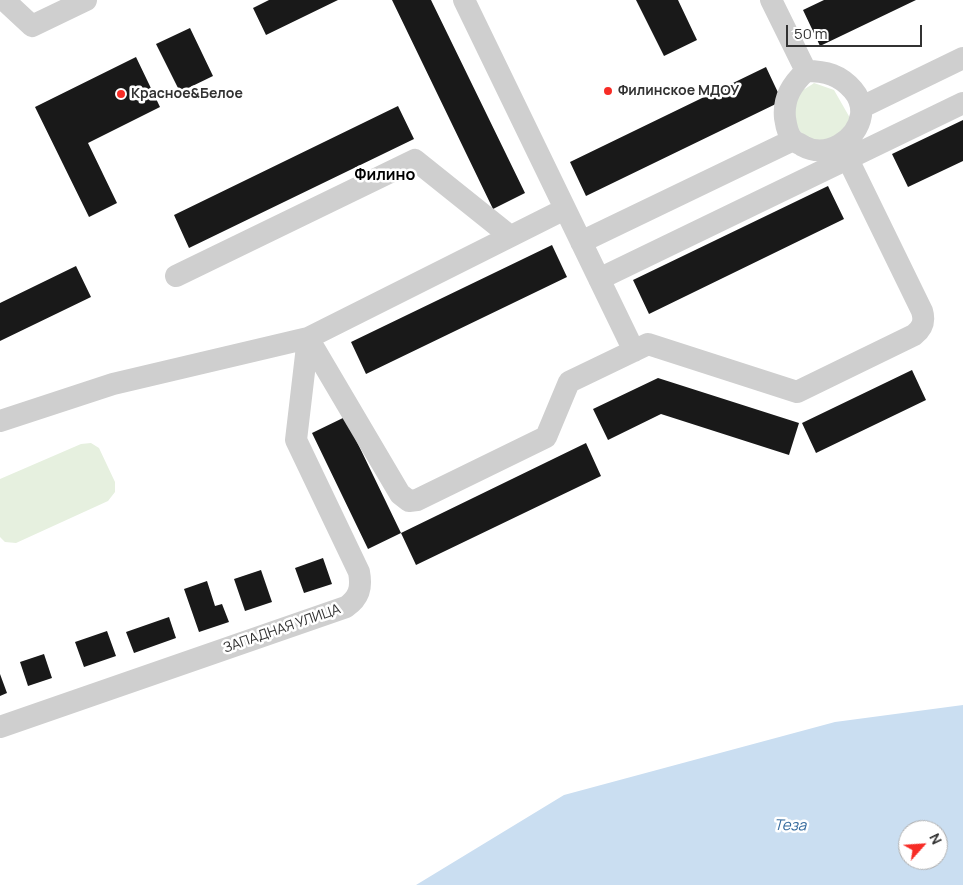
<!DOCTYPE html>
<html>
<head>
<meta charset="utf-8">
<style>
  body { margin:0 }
  #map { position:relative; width:963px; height:885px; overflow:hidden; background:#fff; font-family:Manrope,sans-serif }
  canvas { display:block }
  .north { position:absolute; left:898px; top:820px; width:50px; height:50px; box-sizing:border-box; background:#fff; border:1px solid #adadad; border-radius:50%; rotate:64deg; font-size:14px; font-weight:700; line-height:20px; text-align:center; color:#323232 }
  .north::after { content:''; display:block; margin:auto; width:18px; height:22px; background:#f72c26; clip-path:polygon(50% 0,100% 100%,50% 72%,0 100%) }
  .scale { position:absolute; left:786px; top:25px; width:136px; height:22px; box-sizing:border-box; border:2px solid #323232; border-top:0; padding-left:6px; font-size:15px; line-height:18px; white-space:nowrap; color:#323232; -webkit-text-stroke:4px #fff; paint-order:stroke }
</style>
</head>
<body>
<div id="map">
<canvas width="963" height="885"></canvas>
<div class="north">N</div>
<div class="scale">50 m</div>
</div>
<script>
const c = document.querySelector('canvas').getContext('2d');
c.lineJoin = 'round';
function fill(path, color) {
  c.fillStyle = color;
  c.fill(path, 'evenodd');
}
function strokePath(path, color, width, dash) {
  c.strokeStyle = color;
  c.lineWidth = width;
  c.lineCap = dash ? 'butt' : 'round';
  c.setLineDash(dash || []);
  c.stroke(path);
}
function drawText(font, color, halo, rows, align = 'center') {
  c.font = font + ' Manrope,sans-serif';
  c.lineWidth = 5;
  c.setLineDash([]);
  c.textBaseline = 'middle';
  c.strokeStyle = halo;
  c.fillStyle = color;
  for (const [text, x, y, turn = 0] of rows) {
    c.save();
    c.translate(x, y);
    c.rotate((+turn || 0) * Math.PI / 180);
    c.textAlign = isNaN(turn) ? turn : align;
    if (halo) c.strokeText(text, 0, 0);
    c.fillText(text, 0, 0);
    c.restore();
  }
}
const green = new Path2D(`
  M814,83L834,90L850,118L845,135C839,137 830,143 823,143C800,143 784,114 798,94C802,90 810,86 814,83Z
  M91,443L99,448L115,482V492L108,501L16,543L5,542L0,537V479L81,444Z`);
const water = new Path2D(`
  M963,705V885H416L564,795L835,722ZM908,830H938V860H908Z`);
const building = new Path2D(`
  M269,0H338L266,35L253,8Z
  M392,0H431L525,193L493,209Z
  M636,0H678L697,40L664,56Z
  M824,0H916L820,46L803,10Z
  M190,28L213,76L180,92L156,44Z
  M136,57L160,107L88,143L117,203L89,217L35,107Z
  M766,67L782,101L586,196L570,162Z
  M398,106L414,139L189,248L174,215Z
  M963,120V161L908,187L892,154Z
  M828,186L844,219L649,314L633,280Z
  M552,245L567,277L366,374L351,342Z
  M76,266L91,297L0,341V303Z
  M912,370L926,400L816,453L802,423Z
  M658,378L799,423L789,455L661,414L608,440L593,409Z
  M345,417L401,533L586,443L601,476L416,565L401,533L368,549L312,433Z
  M323,558L332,584L304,593L295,568Z
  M261,570L272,602L245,611L234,579Z
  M207,581L215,606L222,604L229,622L199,632L184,589Z
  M169,617L176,638L134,653L126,632Z
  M107,631L116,656L84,667L75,642Z
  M44,654L52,678L28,686L20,662Z
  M0,674L7,693L0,696Z`);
const minor = new Path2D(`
  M4,0L32,26L86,0
  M464,0L634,351
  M771,0L806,71
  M806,71C826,71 840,75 853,90C859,97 862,106 861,115C857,141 826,159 803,146C800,144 795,142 793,140C788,135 786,125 785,118C783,98 792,84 806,71Z
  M862,107L963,58
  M581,242L793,140
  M176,276L415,160L510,236
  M599,279L963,103
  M308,338L400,494L409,501L417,500L546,437L569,382L648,344L797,392L914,335C923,328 925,321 922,311L841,145
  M0,421L113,384L308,338L565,209
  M0,727L346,607C359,598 362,588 359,572L296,440L308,338`);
const markers = [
  [608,91,5,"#f72c26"],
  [121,94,5,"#f72c26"]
];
const poiNames = [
  ["Филинское МДОУ",618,91],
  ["Красное&Белое",131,94]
];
const streetNames = [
  ["ЗАПАДНАЯ УЛИЦА",282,629,-19]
];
const waterNames = [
  ["Теза",790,826,1]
];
const quarterNames = [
  ["Филино",385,176]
];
fill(green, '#e6f0df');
fill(water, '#cadef1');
fill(building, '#191919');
strokePath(minor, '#cfcfcf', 22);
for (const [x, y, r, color] of markers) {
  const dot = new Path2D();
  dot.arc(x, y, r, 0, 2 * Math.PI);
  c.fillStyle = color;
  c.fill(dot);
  strokePath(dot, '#fff', 2);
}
drawText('bold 14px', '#323232', '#fff', poiNames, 'left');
drawText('14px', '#323232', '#fff', streetNames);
drawText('italic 15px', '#366b9e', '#fff', waterNames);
drawText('bold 16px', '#000', '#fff', quarterNames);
</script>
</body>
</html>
